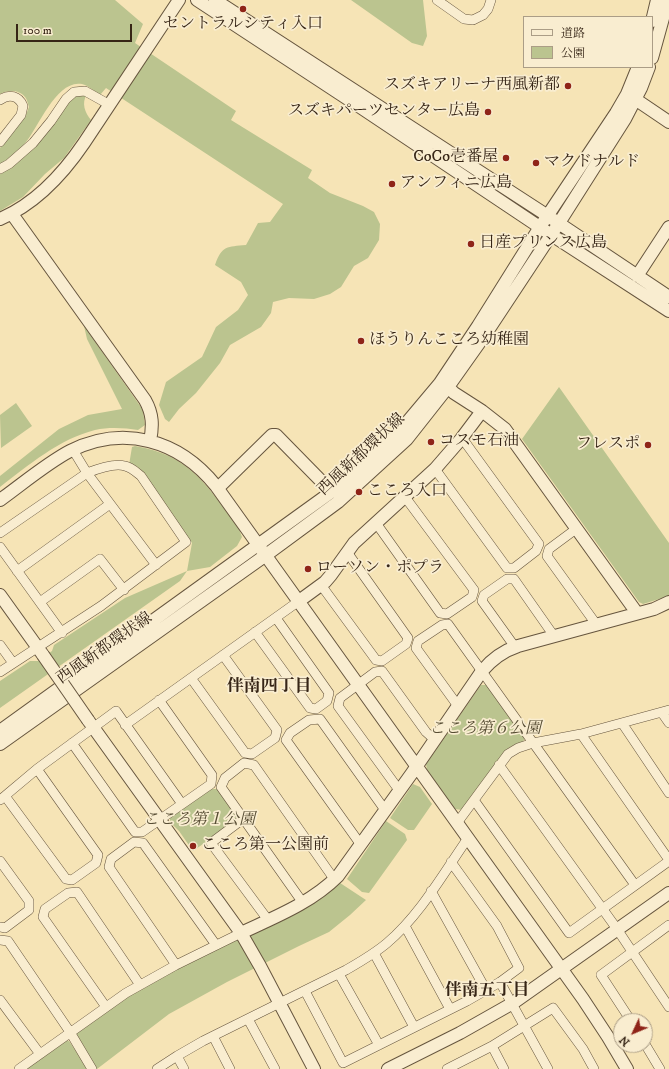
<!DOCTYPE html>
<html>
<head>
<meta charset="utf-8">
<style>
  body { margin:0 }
  #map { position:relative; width:669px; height:1069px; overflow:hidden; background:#f6e4b6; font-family:"IM FELL DW Pica","Noto Serif JP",serif }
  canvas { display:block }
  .legend { position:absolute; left:523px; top:16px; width:130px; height:52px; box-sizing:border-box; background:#f9edd0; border:1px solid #ab9d86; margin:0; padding:5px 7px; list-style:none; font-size:12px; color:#362516 }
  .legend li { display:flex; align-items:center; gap:8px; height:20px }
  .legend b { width:20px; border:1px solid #ab9d86 }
  .north { position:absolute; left:613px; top:1013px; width:40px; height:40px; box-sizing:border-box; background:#f9edd0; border:1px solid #ab9d86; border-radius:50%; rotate:226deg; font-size:11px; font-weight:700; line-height:16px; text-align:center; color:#362516 }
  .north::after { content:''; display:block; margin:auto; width:14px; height:18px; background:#8f2418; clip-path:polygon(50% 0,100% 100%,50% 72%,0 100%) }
  .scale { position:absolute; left:16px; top:24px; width:116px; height:18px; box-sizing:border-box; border:2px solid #362516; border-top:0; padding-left:5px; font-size:12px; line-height:14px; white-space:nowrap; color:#362516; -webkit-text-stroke:3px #f9edd0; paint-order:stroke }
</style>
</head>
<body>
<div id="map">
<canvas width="669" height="1069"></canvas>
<ul class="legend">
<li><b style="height:5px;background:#f9edd0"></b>道路</li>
<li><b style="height:11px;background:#bbc48f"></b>公園</li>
</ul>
<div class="north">N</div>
<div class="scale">100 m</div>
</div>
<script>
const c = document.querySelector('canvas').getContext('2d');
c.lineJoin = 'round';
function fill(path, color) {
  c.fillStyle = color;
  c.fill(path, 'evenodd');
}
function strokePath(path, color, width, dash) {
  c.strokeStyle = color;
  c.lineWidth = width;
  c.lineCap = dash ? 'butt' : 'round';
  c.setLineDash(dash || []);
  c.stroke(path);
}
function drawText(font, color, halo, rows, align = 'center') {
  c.font = font + ' "IM FELL DW Pica","Noto Serif JP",serif';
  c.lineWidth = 3.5;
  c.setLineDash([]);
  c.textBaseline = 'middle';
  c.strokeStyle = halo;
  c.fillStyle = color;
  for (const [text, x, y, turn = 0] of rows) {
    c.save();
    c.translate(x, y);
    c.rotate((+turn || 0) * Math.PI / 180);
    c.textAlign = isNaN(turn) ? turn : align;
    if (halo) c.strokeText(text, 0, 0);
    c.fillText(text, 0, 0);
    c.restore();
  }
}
const green = new Path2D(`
  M0,0H115L143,24L135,43L236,111L231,120L312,170L308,178L330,193L363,206L374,212L380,224L379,240L368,258L354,266L341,287L330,294L314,299L289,298L273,302L271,313L261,327L230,345L220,363L196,393L179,409L169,422L165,419L159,405L166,382L202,357L216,327L238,310L248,295L241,282L215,265C222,245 227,247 246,245L258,223L270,222L283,204L106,88L100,95C95,92 88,85 82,84C57,79 39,126 26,142C20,150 9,159 0,164V148L25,117L29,107C28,104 27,99 25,97C19,89 7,90 0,94Z
  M351,0H423L427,36L423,46L412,43Z
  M87,94C81,103 85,113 91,120L64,158L45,174L23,197L0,211V172L71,97Z
  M84,326L143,410L145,425L138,430C125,428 109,427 95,430C59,439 29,465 0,487V476L59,429L88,415L122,409L87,339Z
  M559,387L669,543V596L643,604L639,602L522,439Z
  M16,403L32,426L1,448L0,415Z
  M135,446C191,455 208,487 239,529L242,537L237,546L210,567L187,571L180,581L0,708V681L30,661H38L52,651L54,645L125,598L187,571L192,543L141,474L129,465L132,447Z
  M481,685H488L525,736L523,743L512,746L506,750L462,810L455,809L427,770L426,764Z
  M413,784L420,787L432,804L414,830H408L390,818Z
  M211,789H217L237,816L236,821L193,851L179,831L170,822V817Z
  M386,821L405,834L407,840L369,893L362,892L347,879Z
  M334,879L366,900L350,915L329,932L299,946L227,982L169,1014L97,1069H92L70,1032L94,1015Z
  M63,1040L69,1041L88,1069H23Z`);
const minor = new Path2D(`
  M437,0L464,19L473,20L483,15L488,9L491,0
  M0,100C9,93 19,96 23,106L21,115L0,142
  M0,169L9,164L33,143L51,121L66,99L74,92L85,91L110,105
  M73,450L87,473L156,565
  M435,469L507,568H514L536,551L539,544L462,438
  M376,523L440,613L447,614L472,597L474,590L405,497
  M576,529L549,549L547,556L596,624
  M0,533L87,473C97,469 115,463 125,466C131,467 136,472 141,476L186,542L101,606L0,672
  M0,547L62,633
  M17,571L110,504
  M321,585L376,660L382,661L406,644L408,638L347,552
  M40,602L100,559L124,590
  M255,632L310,708L316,709L327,701L329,693L276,618
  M0,645L13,663
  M515,647L482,601L484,595L507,579H514L554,636
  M191,678L245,753L252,754L275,738L277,730L223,655
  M458,706L416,648L418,641L442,625L448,624L635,885
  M662,713L669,723
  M622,723L669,793
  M125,725L299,601
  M581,734L669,860
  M72,743L135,832H142L211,784L212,775L159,700
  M499,765L617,929L669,1007
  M399,790L338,706L340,698L375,672L382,671L426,732L435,740
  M5,796L66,879L72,880L96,863L98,855L37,769
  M0,800L37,769L116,711L182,804
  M474,800L569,933L669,861
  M243,819L211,843L268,920
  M457,823L508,754L518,748L533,743L581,734L669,710
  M361,845L286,740L290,733L309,720L320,719L385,810
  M0,861L29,901V910L5,928L0,927
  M431,891L486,990
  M303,903L221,787L225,778L244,763L254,765L334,879
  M405,926L450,1009
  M0,940L8,941L70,1032L92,1069
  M374,953L414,1027
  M176,965L109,867L111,859L134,842L143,843L216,945
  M339,974L379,1045
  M500,982L548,1069
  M305,991L343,1063L467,1001L500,982L519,968L497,926L451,862
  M0,1000L40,1054
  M106,1007L43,917L45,909L68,893L77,892L140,985
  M248,1019L275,1069
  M631,1021L601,975L669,925
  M213,1036L230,1069
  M645,1044L660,1069
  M492,1046L504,1069
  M177,1056L184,1069
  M19,1069L126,993L176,965L241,933
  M157,1069L177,1056L203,1041L346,970C360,962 374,954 387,943C420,915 443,874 468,838
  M447,1069L492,1046L553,1008L583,1049L594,1069`);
const tertiary = new Path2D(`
  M197,0L363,109L550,234L669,311
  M215,0L548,216L669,297
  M652,21L657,0
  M652,58L668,0
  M635,99L669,122
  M12,214L145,400C153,414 153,426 150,441
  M0,219C35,204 63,174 84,143L179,0
  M637,276L669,227
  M448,387L454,393L482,411L505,429L637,613
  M218,488L272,435H276L326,486L330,493
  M0,500C21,485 47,463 70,451C124,424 179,440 216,486L583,999L608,1037L627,1069
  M0,595L43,655
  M299,601L325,582L331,575L354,543L435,469L461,439L482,411
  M88,720L241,933L260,966L314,1069
  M0,731L330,493L353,476L398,433L440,383L478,326L540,227L616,113L627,94L638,67
  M0,744L266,555L338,502L407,439L448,387L487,332L559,223L625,119L641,88L649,67
  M241,933C275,917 311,903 338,876L412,773L482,671C492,659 503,651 518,646L654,609L669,602
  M388,1069L460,1033L513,1003L669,893`);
const tertiaryBridge = new Path2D(`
  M43,655L88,720`);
const markers = [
  [243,9,4,"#8f2418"],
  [568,86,4,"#8f2418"],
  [488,112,4,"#8f2418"],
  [506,158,4,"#8f2418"],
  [536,163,4,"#8f2418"],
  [392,184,4,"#8f2418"],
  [471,244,4,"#8f2418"],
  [361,341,4,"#8f2418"],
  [431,442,4,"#8f2418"],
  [648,445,4,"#8f2418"],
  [359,492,4,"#8f2418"],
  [308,569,4,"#8f2418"],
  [193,846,4,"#8f2418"]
];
const poiNames = [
  ["セントラルシティ入口",243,25,"center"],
  ["スズキアリーナ西風新都",560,86,"right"],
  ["スズキパーツセンター広島",480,112,"right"],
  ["CoCo壱番屋",498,158,"right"],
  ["マクドナルド",544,163],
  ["アンフィニ広島",400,184],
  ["日産プリンス広島",479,244],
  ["ほうりんこころ幼稚園",369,341],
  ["コスモ石油",439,442],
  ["フレスポ",640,445,"right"],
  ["こころ入口",367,492],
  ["ローソン・ポプラ",316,569],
  ["こころ第一公園前",201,846]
];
const streetNames = [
  ["西風新都環状線",362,455,-43],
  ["西風新都環状線",105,649,-35]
];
const parkNames = [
  ["こころ第６公園",485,730],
  ["こころ第１公園",199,821]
];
const neighbourhoodNames = [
  ["伴南四丁目",269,687],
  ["伴南五丁目",487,991]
];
fill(green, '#bbc48f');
strokePath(minor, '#66553e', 10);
strokePath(tertiary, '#66553e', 14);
strokePath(minor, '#f9edd0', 9);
strokePath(tertiary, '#f9edd0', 12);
strokePath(tertiaryBridge, '#66553e', 14, []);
strokePath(tertiaryBridge, '#f9edd0', 12);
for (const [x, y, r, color] of markers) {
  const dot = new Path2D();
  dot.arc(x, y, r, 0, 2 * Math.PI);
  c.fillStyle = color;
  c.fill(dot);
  strokePath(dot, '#f9edd0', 1.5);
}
drawText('16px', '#362516', '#f9edd0', poiNames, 'left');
drawText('16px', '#362516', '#f9edd0', streetNames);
drawText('italic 16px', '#574d34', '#f9edd0', parkNames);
drawText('bold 17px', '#362516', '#f9edd0', neighbourhoodNames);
</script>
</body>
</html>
